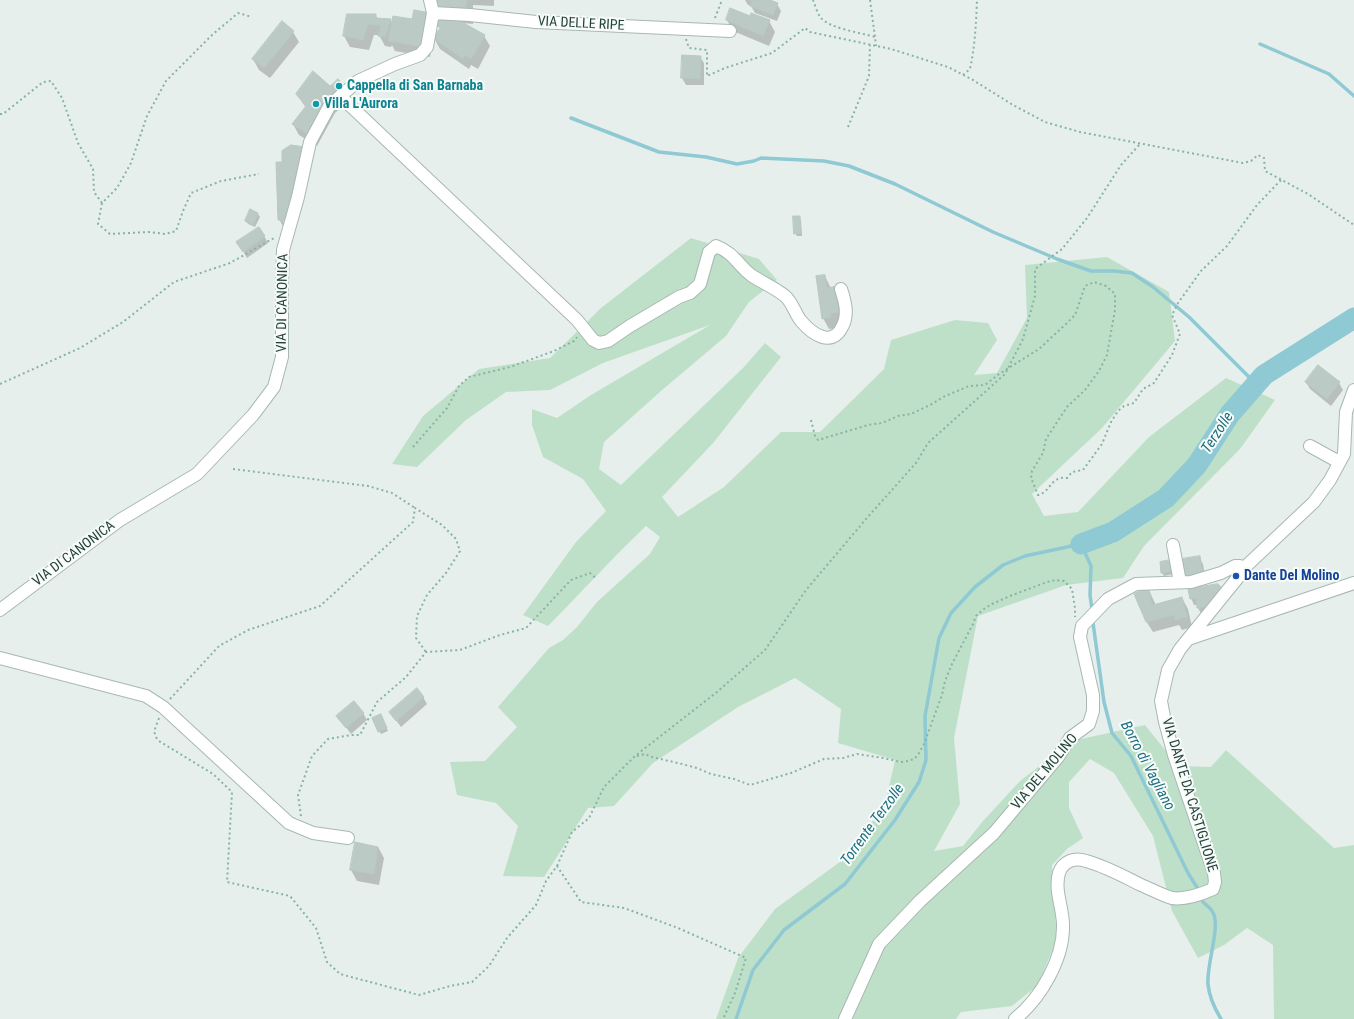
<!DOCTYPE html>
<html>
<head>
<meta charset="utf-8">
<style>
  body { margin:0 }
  canvas { display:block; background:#e6efeb }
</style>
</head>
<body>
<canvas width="1354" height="1019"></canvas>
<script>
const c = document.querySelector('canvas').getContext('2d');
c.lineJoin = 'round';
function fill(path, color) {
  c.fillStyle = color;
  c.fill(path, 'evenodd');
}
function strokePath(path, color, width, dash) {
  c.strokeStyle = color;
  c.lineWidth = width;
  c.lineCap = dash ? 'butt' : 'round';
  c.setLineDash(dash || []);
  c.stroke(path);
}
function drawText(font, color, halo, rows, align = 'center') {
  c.font = font + ' "Roboto Condensed",sans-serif';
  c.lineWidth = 4;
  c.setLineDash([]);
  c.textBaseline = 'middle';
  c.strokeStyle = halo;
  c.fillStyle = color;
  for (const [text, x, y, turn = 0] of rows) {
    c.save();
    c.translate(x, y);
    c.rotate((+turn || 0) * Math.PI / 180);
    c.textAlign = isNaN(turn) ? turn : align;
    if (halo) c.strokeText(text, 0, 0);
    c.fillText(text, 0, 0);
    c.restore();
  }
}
const green = new Path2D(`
  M691,238L759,259L777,280L749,302L726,336L661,391L604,442L599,469L621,485L743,368L765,343L781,357L714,442L662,497L678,517L724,487L781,432H820L884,369L891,340L955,320L988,323L997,340L974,375L997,373L1027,318L1025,265L1107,257L1169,292L1175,341L1102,428L1032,494L1044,516L1078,512L1149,437L1226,378L1275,400L1240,449L1144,546L1123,578L1066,585L978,616L954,738L960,804L934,851L963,846L983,821L1020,781L1072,741L1145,725L1178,766L1211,767L1226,750L1334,848L1354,845V1019H1274L1273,945L1247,928L1224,945L1198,958L1172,911L1153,836L1114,773L1090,759L1069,782V808L1083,838L1067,849L1052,865L1057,939L1038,985L1012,1006L961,1012L956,1019H716L738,958L775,909L844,859L885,805L895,760L838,743L841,709L795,678L738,707L653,763L614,806L588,808L544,877L503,876L518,826L496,803L457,795L450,762L485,761L517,727L498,707L549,648L563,640L577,627L597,602L650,554L660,537L646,526C612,558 581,593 548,626L523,615L576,542L606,511L583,479L543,457L532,425V409L557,418L591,395L710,325L603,363L550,390L506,392L466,420L417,467L392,464L423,416L479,369L550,358L601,308Z`);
const shadow = new Path2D(`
  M435,0H494V6L473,5V24L463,23L484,36L490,46L478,69L471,65L469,69L440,49L434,38L440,29L438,25Z
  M745,0H767L777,4L781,11L777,21L755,13L751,6L748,5Z
  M731,10L750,17L769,21L775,32L769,46L733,31L727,20Z
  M348,15H375L378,19L391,20L392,23L436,25L430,57L395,51L392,45L391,47L385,46L379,35H374L369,50L350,47L344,36Z
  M293,32L299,42L270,78L259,70L253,59Z
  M683,56L700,57L704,63V85H686L682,78Z
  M297,94L345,104L335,113L317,146L299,135L293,124L306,108Z
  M291,146L305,148L311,159L294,231L285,230L279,219L277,163H284L283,151ZM283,219L293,221V223L283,222Z
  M251,211L258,214L260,217L255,227L248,224L246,221Z
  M799,217L801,220L802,236H797L795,233Z
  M264,236L268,243L247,258L242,249Z
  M825,276L847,322L836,324L837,328L829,329L823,318Z
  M1306,382L1339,383L1343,390L1331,406L1310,389Z
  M1199,557L1203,564L1206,582L1189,585Z
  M1170,562L1173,574L1164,576L1162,573Z
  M1148,589L1156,605L1182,598L1188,609L1192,627L1182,630L1179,625L1153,632L1146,621Z
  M1189,590L1228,598L1202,615L1198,608V605H1194L1191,598Z
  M423,697L427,704L401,727L390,712Z
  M363,713L367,720L351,734L338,716Z
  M382,718L388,731L381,734L379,731Z
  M378,847L384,858L379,885L357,881L351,870Z`);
const stream = new Path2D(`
  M1260,44L1329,74L1354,96
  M571,118L659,152L706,157L737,164L754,161L761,158L824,161L849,166L895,184L993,232L1057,259L1091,271H1114L1132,273L1153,287L1189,317L1256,384
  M1093,623L1104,702L1112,733L1131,756L1188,873L1198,889
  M1203,902C1206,905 1210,907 1212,911C1222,924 1206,965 1208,984C1209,996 1215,1009 1221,1019
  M736,1019L753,970L784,930L845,884L895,820L919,782L926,760L925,716L939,638L951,613L975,587L1003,565L1025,556L1081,544L1091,566L1090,595L1092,609`);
const river = new Path2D(`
  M1081,544L1113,532L1166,498L1197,465L1230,414L1264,375L1354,318`);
const building = new Path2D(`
  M434,0H466V10L434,9Z
  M748,0H770L778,3L773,15L750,6L752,2Z
  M730,8L750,16L751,13L770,20L763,36L726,20Z
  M414,10L431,13L424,47L388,41L393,16L412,19Z
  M347,14H376V18L391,19L385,37L378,36L381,26L368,24L363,40L343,36Z
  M437,16L448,20L455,18L485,35L471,59L465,55L463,59L433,38L441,27L437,26Z
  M282,21L294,31L264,68L252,59Z
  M682,55L701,56L700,79L681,78Z
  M313,71L330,86L332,85L339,93L311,136L292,124L306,106L296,94Z
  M338,79L346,87L339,93L332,85Z
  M291,145L305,147L288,221L278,220L276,162H282V151Z
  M250,209L258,213L253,225L245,221Z
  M793,216H800L801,233L794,234Z
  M259,227L265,236L243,252L236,242Z
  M825,275L827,288L838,286L842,312L831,313V317L822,319L816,276Z
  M1318,365L1340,382L1327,399L1305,382Z
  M1200,556L1203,576L1184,578L1181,559Z
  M1170,560L1172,571L1161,573L1160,562Z
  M1218,584L1225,591L1213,606L1197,608L1196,598L1190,599L1188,589Z
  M1148,588L1152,598L1150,599L1153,605L1182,597L1187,617L1175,620L1174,615L1146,622L1134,594Z
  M417,688L424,697L396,721L389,712Z
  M354,701L364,713L346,728L336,716Z
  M381,714L387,728L378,732L372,718Z
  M355,842L378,847L374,874L350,870Z`);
const path = new Path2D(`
  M813,0C815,5 817,13 821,18C831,29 859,32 875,37L876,46
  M870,0L875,37
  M715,18L722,0
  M686,39L689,48L707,50V76L725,68L772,53L805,28L810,32L891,49L948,67L973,80L1013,105L1045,122L1080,132L1243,163L1251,161L1258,155L1264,158L1265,171L1308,194L1354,225
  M963,75L970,69C975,46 976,24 977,0
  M0,114H3L43,82L51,81L62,98L78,143L93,169L94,192L102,203L117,188L131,163L147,116L166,81L212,35L238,13L252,17
  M848,127L869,76L870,45
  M102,203L98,224L110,234L150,232L165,234L176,231L183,211L191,193L221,181L259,174
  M0,384L80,348L123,322L174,282L230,263L274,238
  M811,420L815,436L818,440L868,425L882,423L898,416L911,414L932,404L943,397L969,386L985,385L999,374L1039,349L1067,323L1075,315L1085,286L1094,282L1106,286L1115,294V310L1107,355L1099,371L1085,390L1067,407L1046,439L1043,453L1032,471L1031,478L1038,495C1051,492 1050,476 1067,478L1072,472L1083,470L1102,444L1111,422L1118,411L1124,406L1134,403L1143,389L1154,383L1172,355L1180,334L1172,315L1178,303L1201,271L1227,246L1257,205L1281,180
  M413,447L447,408L459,386L469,377L510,367L554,351L574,341L577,337
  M233,469L368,486L392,493L415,508
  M170,699L219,646L248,630L320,606L413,522L415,508L442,525L456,539L460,551L446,573L427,595L417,616L416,638L426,652
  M159,718C156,727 151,733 159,741L213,774L232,792L227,882L290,896L316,928L327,962L340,974L419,995L450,986L472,982L489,966L507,938L536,905L546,881L557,866L581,902L624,908L678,928L746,958L735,993L723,1019
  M637,756L645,754L652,757L682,764L697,768L711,774L734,779L750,785L791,773L824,759L843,758L857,754L883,758L901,762L908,761L914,759L918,755L924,744L942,695L945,681L952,664L973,624L976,616L984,609L992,604L1010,596L1047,582L1056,580L1064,581L1072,589L1075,608V617
  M301,816L298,795L312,756L328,739L351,735H360L377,702L406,677L426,652L460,650L500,635L526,628L571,580L590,573L597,579
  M557,866L572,832L589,818L604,787L635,756L717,692L765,650L806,590L866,519L916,463L928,443L1005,374L1023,339L1035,296V269L1062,249L1087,218L1121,165L1140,144`);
const minor = new Path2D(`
  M433,13L470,15L536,22L730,31
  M340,96L577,320L593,340L599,343L608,341L630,326L679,297L690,293L700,284L709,252L716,246C734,253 738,265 751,275C761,282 774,287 785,296C793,303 795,314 801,321C812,334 832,348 842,327C849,315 845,301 841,289
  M1310,446L1339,462
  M1173,545L1180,582
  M0,610L120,520L197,474L253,415L274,387L282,357V282L283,250L298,197L310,142L330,105L358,81L395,64L420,55L427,47L433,13L430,0
  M1188,639L1354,583
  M0,658L146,696L163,707L289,823L313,833L348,838
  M845,1019L879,944L920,901L994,833L1058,757L1070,738L1089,724L1093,711V695L1080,637L1082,626L1108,599L1136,584L1191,582L1221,573L1235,566H1240L1243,569
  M1015,1019C1041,998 1064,958 1063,925C1063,908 1054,890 1059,873C1063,861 1075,857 1086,861C1105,866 1123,876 1141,885C1151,889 1161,895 1172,898C1184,900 1202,894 1213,889L1215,882L1214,873L1174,755L1165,722L1161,701L1168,670L1180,649L1240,575L1243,569L1314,502L1330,480L1344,454L1346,412L1354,390`);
const markers = [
  [339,86,4,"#0f9aa8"],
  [316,104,4,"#0f9aa8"],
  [1236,576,4,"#1a4fb4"]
];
const streetNames = [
  ["VIA DELLE RIPE",581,24,3],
  ["VIA DI CANONICA",283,303,-89],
  ["VIA DI CANONICA",74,554,-37],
  ["VIA DEL MOLINO",1045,772,-50],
  ["VIA DANTE DA CASTIGLIONE",1189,795,73]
];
const cultureNames = [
  ["Cappella di San Barnaba",347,86],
  ["Villa L'Aurora",324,104]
];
const transitNames = [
  ["Dante Del Molino",1244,576]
];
const waterNames = [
  ["Terzolle",1218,433,-57],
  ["Borro di Vagliano",1147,766,62],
  ["Torrente Terzolle",873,825,-54]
];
fill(green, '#bfe0c8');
fill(shadow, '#0003');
strokePath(stream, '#8ec9d4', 3.5);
strokePath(river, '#8ec9d4', 21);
fill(building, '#bbcac4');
strokePath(building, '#b8c9c2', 1);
strokePath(minor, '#a8b8b2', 14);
strokePath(path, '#86b3a5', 2, [2, 3]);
strokePath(minor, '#fff', 12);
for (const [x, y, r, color] of markers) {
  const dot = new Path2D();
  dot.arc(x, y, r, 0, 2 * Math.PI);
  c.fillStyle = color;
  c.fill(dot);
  strokePath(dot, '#f7fbf9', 1.5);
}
drawText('14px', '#24423a', '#f7fbf9', streetNames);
drawText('bold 14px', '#0d838f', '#f7fbf9', cultureNames, 'left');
drawText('bold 14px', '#164399', '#f7fbf9', transitNames, 'left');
drawText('italic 15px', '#1c6f80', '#f7fbf9', waterNames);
</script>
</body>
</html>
